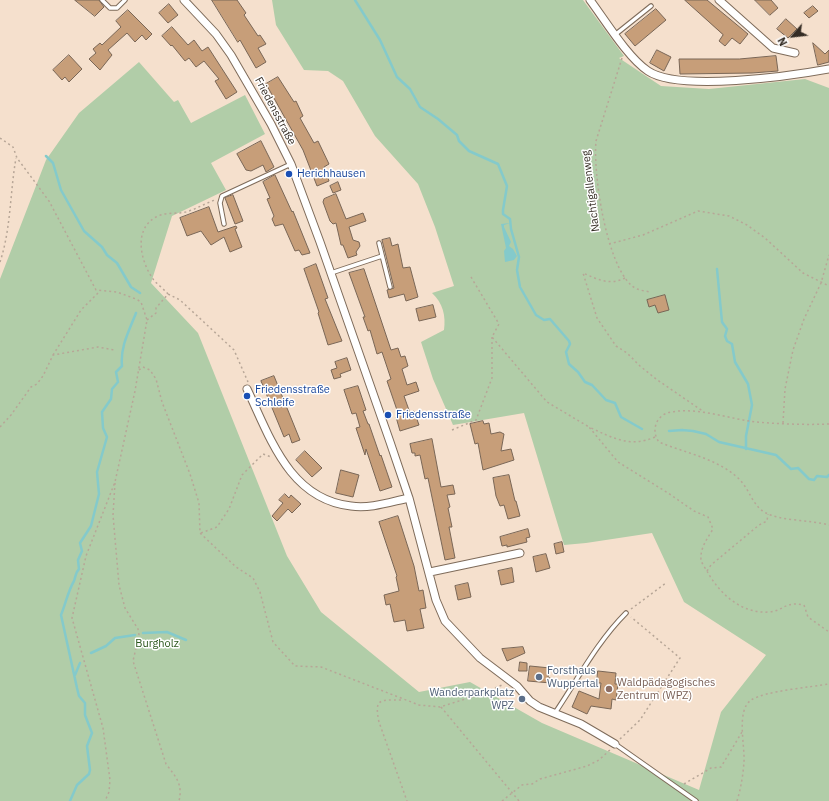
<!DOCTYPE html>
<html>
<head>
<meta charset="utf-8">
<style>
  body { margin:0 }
  #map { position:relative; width:829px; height:801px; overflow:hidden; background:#f5e0cd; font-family:"IBM Plex Sans",sans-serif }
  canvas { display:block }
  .north { position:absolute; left:773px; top:16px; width:40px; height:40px; -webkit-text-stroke:3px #fff; paint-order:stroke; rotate:242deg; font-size:11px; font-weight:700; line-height:16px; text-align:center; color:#342c24 }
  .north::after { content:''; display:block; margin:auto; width:14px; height:18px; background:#342c24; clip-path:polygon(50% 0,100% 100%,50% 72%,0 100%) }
</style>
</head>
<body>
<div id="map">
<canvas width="829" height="801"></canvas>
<div class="north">N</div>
</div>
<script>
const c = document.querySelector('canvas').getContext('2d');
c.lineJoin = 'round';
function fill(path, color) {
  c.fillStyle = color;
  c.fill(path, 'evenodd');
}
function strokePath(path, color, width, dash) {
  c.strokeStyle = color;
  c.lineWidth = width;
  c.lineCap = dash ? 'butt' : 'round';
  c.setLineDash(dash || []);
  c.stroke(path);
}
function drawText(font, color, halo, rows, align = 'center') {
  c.font = font + ' "IBM Plex Sans",sans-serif';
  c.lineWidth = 3;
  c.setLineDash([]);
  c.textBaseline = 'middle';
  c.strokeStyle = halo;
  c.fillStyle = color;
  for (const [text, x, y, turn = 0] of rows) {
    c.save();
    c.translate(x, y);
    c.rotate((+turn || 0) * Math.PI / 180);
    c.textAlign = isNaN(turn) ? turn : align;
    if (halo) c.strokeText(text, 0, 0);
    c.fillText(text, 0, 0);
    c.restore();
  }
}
const green = new Path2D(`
  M272,0H583L624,56L619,58L661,86L709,89L805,79L829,88V801H0V279L46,160L79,113L139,62L174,102L178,100L191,123L245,95L265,134L211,163L226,190L172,216L151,283L198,333L287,556L321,612L419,692L470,682L542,723L699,790L721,712L766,655L684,602L652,533L586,543L564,545L524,413L453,425L433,379L421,342L444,330C446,316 443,303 432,293L454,286L435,227L418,184L375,136L343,81L328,71L304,70L276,25Z`);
const water = new Path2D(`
  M510,223L504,225V227L511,242L509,246L513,249L517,256L514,260L505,262L504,251L506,248L501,224Z`);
const stream = new Path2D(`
  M355,0L380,40L397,77L410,89L420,107L438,119L457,135L459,141L469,151L498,164L507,186L503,210V214L510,219L511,229L519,257L517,270L520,287L536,315L544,320L550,319L569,341L570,344L566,352L569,364L578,372L585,382L592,385L606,400L615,403L621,417L642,429
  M46,156L53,163L61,190L84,231L102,247L107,255L117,263L131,287L140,293
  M717,269L722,322L727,329L725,336L727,341L732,344L735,362L748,384L752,405L746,436V449
  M669,431L682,430L693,431L706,434L719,442L776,455L791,469L798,468L809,479L814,480L817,476L827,477L829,475
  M143,633L167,632L186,640
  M91,653L106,646L115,638L135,635
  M75,675L80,663
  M70,801L77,785L89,774L90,770L87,746L92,733L85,715V703L79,696L77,688L61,615C66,603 68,591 74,581C76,576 75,573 79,569L78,560L82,551L80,543L91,526L99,494L97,472L107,437L103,428L102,412L111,399L112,389L118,382L116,372L122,366C120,347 129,331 136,313`);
const building = new Path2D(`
  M75,0H99L104,7L95,16Z
  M212,0H237L246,13L244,15L258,36L260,35L266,44L258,48L266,62L256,68L240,40L238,42Z
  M685,0H707L748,34L740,44L732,38L725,46L719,41L723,35Z
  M755,0H771L778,8L770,15Z
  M169,4L178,15L168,23L159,13Z
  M813,6L818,11L809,18L804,13Z
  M656,9L666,20L635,46L625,34Z
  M128,10L152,34L146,40L142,35L135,42L127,33L108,50L112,55L100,70L89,59L96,53L93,49L100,43L102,45L121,27L116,21Z
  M786,19L797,29L788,38L777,29Z
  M172,27L188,45L194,40L202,51L208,47L237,92L226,99L215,81L219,79L204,61L196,67L189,58L185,61L172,45L171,46L162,36Z
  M813,43L825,54L829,50V62L818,65Z
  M657,50L671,57L664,71L650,63Z
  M69,55L82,69L69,82L65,77L62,80L53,70Z
  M776,56L778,71L752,73L680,74L679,59H739Z
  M278,77L294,102L296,101L303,116L300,118L314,143L318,141L329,164L324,167L329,181L317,186L303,150L266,84Z
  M261,141L274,167L266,172L263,165L251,171L246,170L237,154Z
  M275,175L292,212L293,211L310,253L302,255L299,250L295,251L283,224L275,226L272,219L274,216L267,199L270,198L263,182Z
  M338,182L341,190L333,193L330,186Z
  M336,194L346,219L363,213L366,221L349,227L353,240L359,242L360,246L356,252L357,255L348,258L343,245H341L336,223L333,224L330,221L323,202L324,199Z
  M233,195L243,221L235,224L225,198Z
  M209,207L218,232L236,226L237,228L235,229L242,247L230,252L224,237L211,245L201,231L187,236L180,218Z
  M390,238L392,246L398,244L403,268L410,267L418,297L406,301L404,294L389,298L387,290L394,288L382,240Z
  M316,264L328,298L325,299L342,341L328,345L318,313L319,312L304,269Z
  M364,269L391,350L398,348L401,357L405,356L408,366L402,369L407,385L416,382L419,391L404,396L410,413L414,411L419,425L400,431L396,417L399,416L387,381L391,379L382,352L377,354L370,330L368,331L363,317H365L349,273Z
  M665,295L669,310L658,313L655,305L649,307L647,300Z
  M433,305L436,317L419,321L416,309Z
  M347,358L351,370L340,374L341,377L334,379L331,370L337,368L335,362Z
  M274,376L300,440L292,443L289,434L284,437L261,381Z
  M358,386L366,410L363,411L368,424H369L380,456L381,455L392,487L380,491L366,449L365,455L356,428L360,427L356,413L352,414L344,390Z
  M483,421L484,424L489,423L491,434L500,432L504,434L501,451L511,449L514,460L483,470L478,443L475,444L470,424Z
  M432,439L441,487L453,485L455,494L447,495L450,507L448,508L452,527H449L455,558L445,560L428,478L425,479L420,455L415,456V453H412L410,444Z
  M305,451L322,468L312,477L296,460Z
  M341,470L359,475L353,497L336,493Z
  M509,475L515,501H516L520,516L508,519L504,505L500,506L496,496L493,478Z
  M285,494L289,498L291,495L301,504L292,513L288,509L277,521L272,516L283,503L279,500Z
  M398,516L414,566L419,591L423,590L426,608L420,609L424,628L407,631L405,620L394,622L390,604L386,605L384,595L399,591L396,577L397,576L379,522Z
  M528,529L530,537L526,538L527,542L507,547V545L502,546L500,537Z
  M562,542L564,552L556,554L554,544Z
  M546,554L550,568L536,572L533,557Z
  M512,568L514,582L501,585L498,571Z
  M468,583L471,597L458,600L455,586Z
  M523,647L525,653L507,661L502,649Z
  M520,662L527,663V671H519Z
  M530,666L550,668L548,677L562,684L528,681Z
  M598,671L616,673L615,684H618L616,700L612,699L611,709L591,706L587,714L572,707L579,691L599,699L601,683H597Z`);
const path = new Path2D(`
  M622,58L596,141C593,174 606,262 631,285C636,290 644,291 651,292
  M0,138L13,147L17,158L49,201L96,290L117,292L136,299L141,302L147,320L135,391L115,482L86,556L72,618L103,728L110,780L109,792L105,801
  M609,244L643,235L698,211L729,216L747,225L765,238L803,273L829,286
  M0,262C11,229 10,192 16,158
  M471,277L499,324L492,337L547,402L589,427
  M625,278C609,286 597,279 583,273L597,318L616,346L627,353L640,366L656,379L704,412
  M168,294C163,288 155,283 151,276C140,258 134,229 156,217C167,211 179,215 189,211C198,208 206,203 215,200
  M147,320L156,313V308L168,294L180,300L234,350L248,382
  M53,355L81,310L99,292
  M139,370L143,367L150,370L156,379L162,402L190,474L199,503L200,533L236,567L253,578L260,592L273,642L295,666L321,667L419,705L440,707L481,694L502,685
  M783,423L785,389L793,350L804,319L821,283L829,255
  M829,424C805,425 780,424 756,422C729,419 699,407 671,412C657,414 650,430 659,442C685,453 716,458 738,478C750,489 752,506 766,513C781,521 811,520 829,525
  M0,427L11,415L31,387L37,384L43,376L53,355L98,347L114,350
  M452,430L476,420L492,378V337
  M655,437C630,448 613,438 589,427L618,462L668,493L694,511L708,517L713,529C707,539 700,548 701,560C702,564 706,569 708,573C721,595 742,614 769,612C784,611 784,601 804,605L808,617L829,632
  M115,483L113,515L119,585L125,608L138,629L139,635L133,661L166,764C176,777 183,784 179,801
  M201,533L217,527L229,509L242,475L263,454L271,457
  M707,571L711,565L759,525L767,521L768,514
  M631,609L666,583
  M401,700C380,700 374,698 379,722L407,801
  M441,707L519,801
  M620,739L640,720L680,658L631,617
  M684,784L711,768L721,767L742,732
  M502,801L522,785L532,784L540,779L587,766L599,760L611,749
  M737,801C741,788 743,775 744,762C745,745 736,711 751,700C765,691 811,687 829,684`);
const lane = new Path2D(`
  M102,0L110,8H117L125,0
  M616,34L651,6
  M224,224L220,203L222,196L291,164
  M379,243L390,287
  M331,273L382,256
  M555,713C578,679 597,642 626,613
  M615,744L696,801`);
const street = new Path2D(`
  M184,0L216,34L231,55L271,124L291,164L320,242L390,442L409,498L436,600L445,621L480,658L517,686L530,701L539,707L581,724L615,744
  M590,0C605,20 628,58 648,71C679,92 791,76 829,69
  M719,0L773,48L795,53
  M247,389C270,437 289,499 351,506C370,509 390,502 409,498
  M430,572L520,553`);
const markers = [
  [289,174,4,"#1a4fb4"],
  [247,396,4,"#1a4fb4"],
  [388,415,4,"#1a4fb4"],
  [539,677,4,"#5c6f8a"],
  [609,689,4,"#8d6e63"],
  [522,699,4,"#5c6f8a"]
];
const streetNames = [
  ["Friedensstraße",275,111,62],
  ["Nachtigallenweg",591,191,-97]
];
const transitNames = [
  ["Herichhausen",297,174],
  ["Friedensstraße",255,390],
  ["Schleife",255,403],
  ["Friedensstraße",396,415]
];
const parkNames = [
  ["Burgholz",157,644]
];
const serviceNames = [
  ["Forsthaus",547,671],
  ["Wuppertal",547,684],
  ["Wanderparkplatz",514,693,"right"],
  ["WPZ",514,706,"right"]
];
const educationNames = [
  ["Waldpädagogisches",617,683],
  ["Zentrum (WPZ)",617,696]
];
fill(green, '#b1cda8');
fill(water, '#84cacb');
strokePath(stream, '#84cacb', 2.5);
fill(building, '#c79e79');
strokePath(building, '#796656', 1);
strokePath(lane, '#7e6b5a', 5.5);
strokePath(street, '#7e6b5a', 9);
strokePath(path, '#b7a697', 1.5, [2, 3]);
strokePath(lane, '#fff', 3.5);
strokePath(street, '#fff', 7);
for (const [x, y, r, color] of markers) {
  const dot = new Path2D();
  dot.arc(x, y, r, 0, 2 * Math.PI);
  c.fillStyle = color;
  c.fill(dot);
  strokePath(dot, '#fff', 1.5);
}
drawText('11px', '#342c24', '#fff', streetNames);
drawText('11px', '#164399', '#fff', transitNames, 'left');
drawText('11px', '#2b561c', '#fff', parkNames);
drawText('11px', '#4e5e75', '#fff', serviceNames, 'left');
drawText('11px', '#785e54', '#fff', educationNames, 'left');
</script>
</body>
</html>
